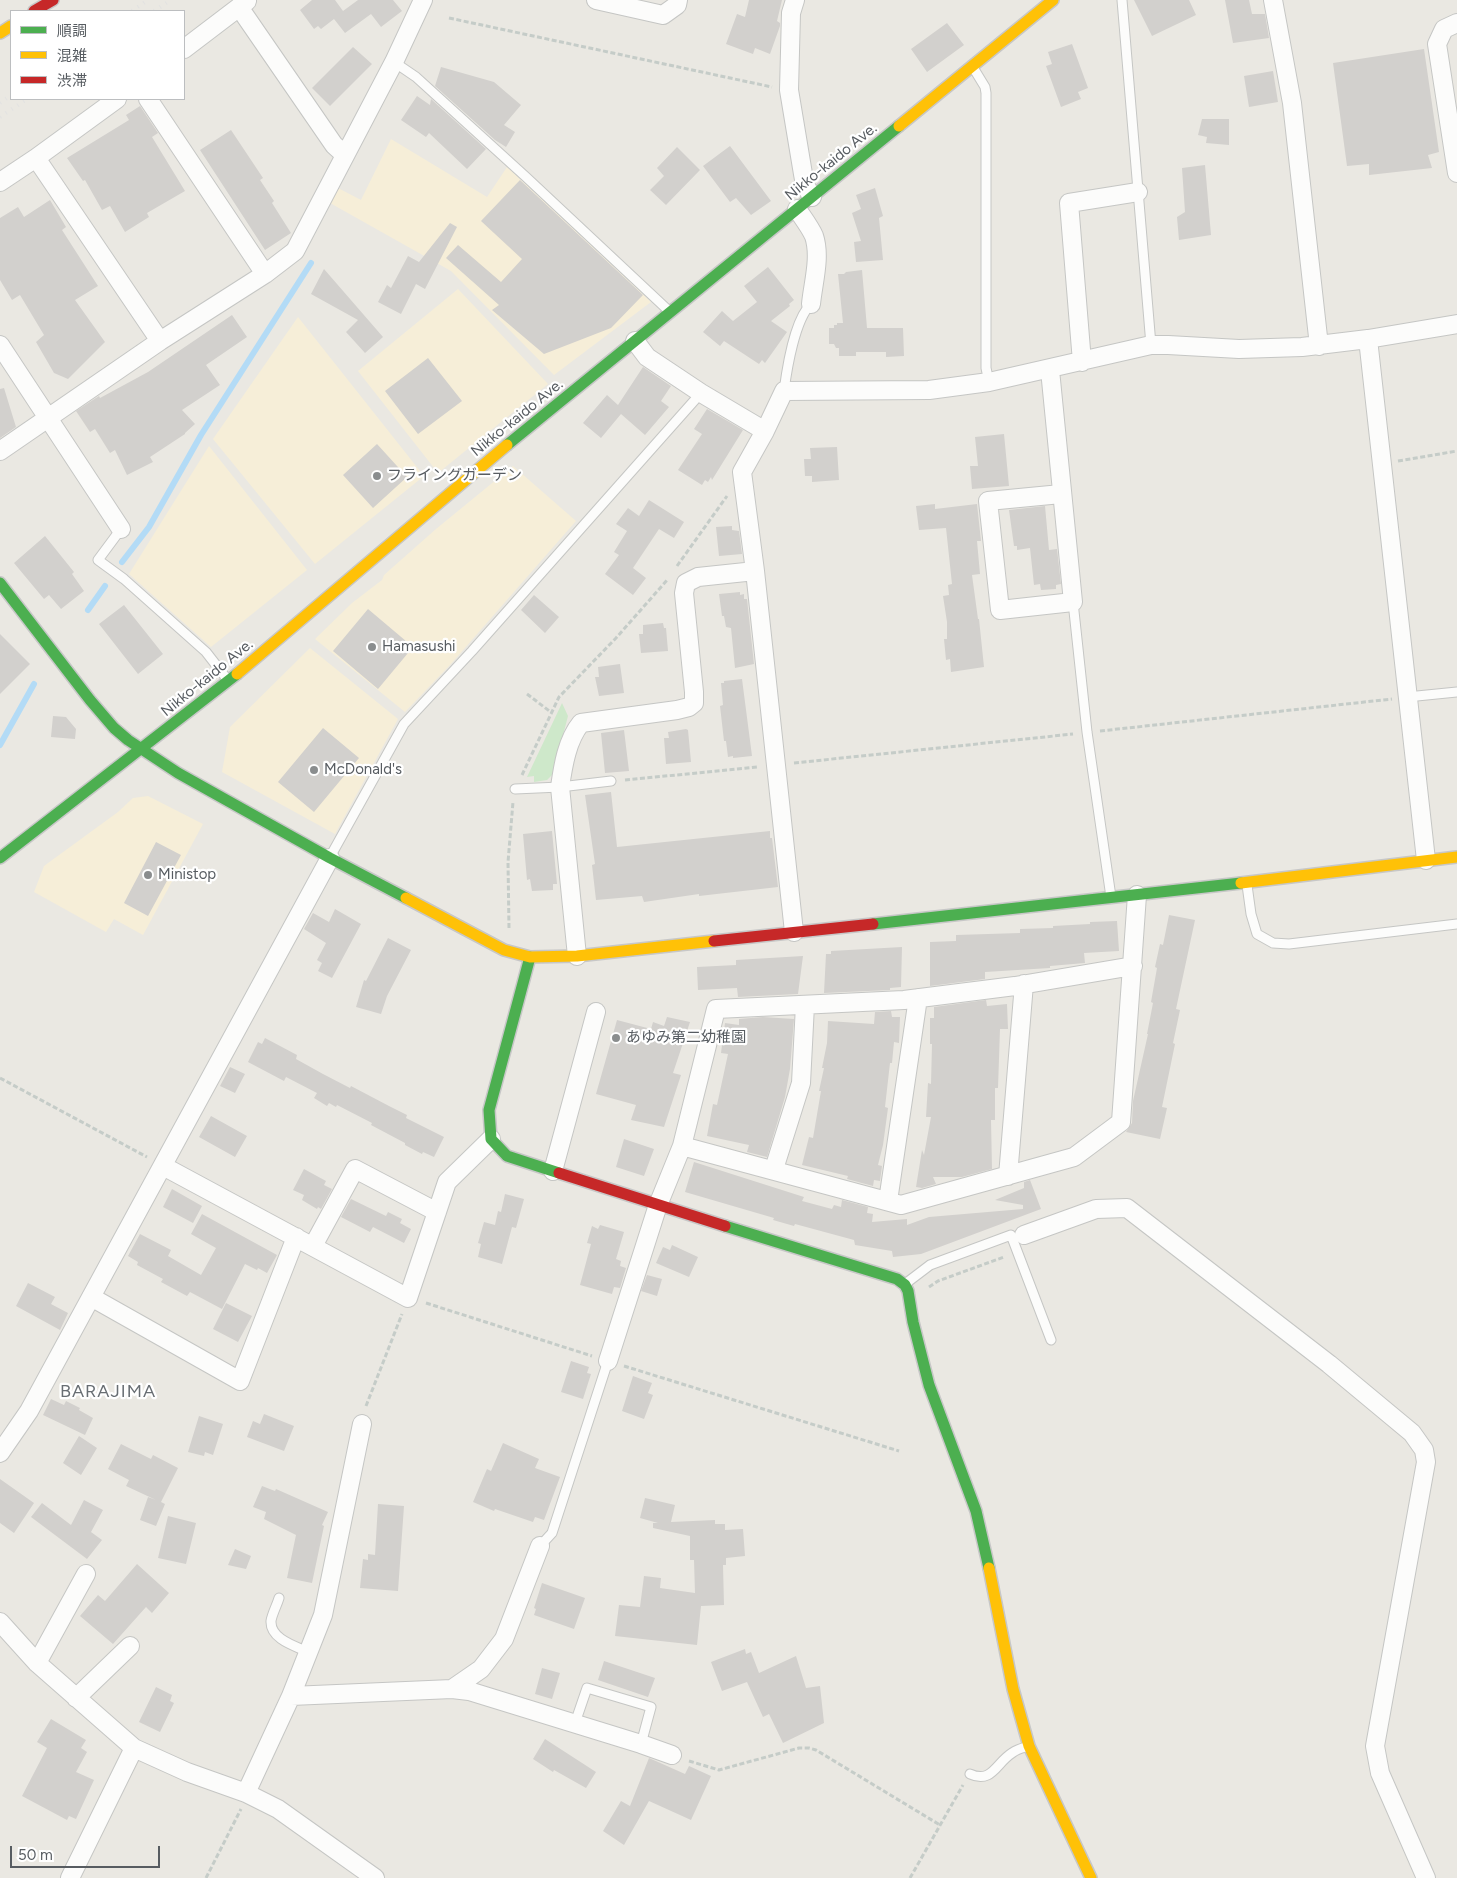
<!DOCTYPE html>
<html>
<head>
<meta charset="utf-8">
<style>
  body { margin:0 }
  #map { position:relative; width:1457px; height:1878px; overflow:hidden; background:#eae8e2; font-family:Figtree,"Noto Sans JP",sans-serif }
  canvas { display:block }
  .legend { position:absolute; left:10px; top:10px; width:175px; height:90px; box-sizing:border-box; background:#fff; border:1px solid #bcbec0; margin:0; padding:6px 9px; list-style:none; font-size:15px; color:#575c61 }
  .legend li { display:flex; align-items:center; gap:10px; height:25px }
  .legend b { width:25px; border:1px solid #bcbec0 }
  .scale { position:absolute; left:10px; top:1846px; width:150px; height:22px; box-sizing:border-box; border:2px solid #575c61; border-top:0; padding-left:6px; font-size:15px; line-height:18px; white-space:nowrap; color:#575c61; -webkit-text-stroke:4px #fff; paint-order:stroke }
</style>
</head>
<body>
<div id="map">
<canvas width="1457" height="1878"></canvas>
<ul class="legend">
<li><b style="height:6px;background:#4caf50"></b>順調</li>
<li><b style="height:6px;background:#ffc107"></b>混雑</li>
<li><b style="height:6px;background:#c62828"></b>渋滞</li>
</ul>
<div class="scale">50 m</div>
</div>
<script>
const c = document.querySelector('canvas').getContext('2d');
c.lineJoin = 'round';
function fill(path, color) {
  c.fillStyle = color;
  c.fill(path, 'evenodd');
}
function strokePath(path, color, width, dash) {
  c.strokeStyle = color;
  c.lineWidth = width;
  c.lineCap = dash ? 'butt' : 'round';
  c.setLineDash(dash || []);
  c.stroke(path);
}
function drawText(font, color, halo, rows, align = 'center') {
  c.font = font + ' Figtree,"Noto Sans JP",sans-serif';
  c.lineWidth = 4.5;
  c.setLineDash([]);
  c.textBaseline = 'middle';
  c.strokeStyle = halo;
  c.fillStyle = color;
  for (const [text, x, y, turn = 0] of rows) {
    c.save();
    c.translate(x, y);
    c.rotate((+turn || 0) * Math.PI / 180);
    c.textAlign = isNaN(turn) ? turn : align;
    if (halo) c.strokeText(text, 0, 0);
    c.fillText(text, 0, 0);
    c.restore();
  }
}
const commercial = new Path2D(`
  M391,139L487,197L507,167L651,302L554,375L451,271L330,203L338,188L361,200Z
  M458,289L548,384L438,473L358,371Z
  M298,317L424,476L315,564L213,439Z
  M209,446L307,570L211,647L129,574Z
  M513,466L576,521L450,665L405,712L315,639L352,603L382,580L384,575L436,529Z
  M310,648L398,719L335,834L222,772L230,727Z
  M148,796L203,824L143,935L114,919L106,932L34,892L44,866L118,812L133,798Z`);
const green = new Path2D(`
  M562,703L568,716L553,774L547,780L534,782V776L527,777Z`);
const stream = new Path2D(`
  M122,562L149,527L201,435L311,263
  M88,610L105,586
  M0,745L34,684`);
const building = new Path2D(`
  M312,0H335L343,11L358,0H393L402,11L381,27L371,14L345,33L334,19L321,29L318,26L314,29L300,10Z
  M749,0H782L777,21L780,23V26L770,54L755,48L753,54L726,44L737,14L745,17Z
  M1134,0H1189L1196,15L1152,36Z
  M1225,0H1249L1252,14H1265L1269,38L1233,43Z
  M947,23L964,45L927,72L911,49Z
  M1072,44L1088,88L1078,92L1081,99L1061,107L1046,66L1052,64L1048,52Z
  M353,47L372,64L330,106L312,88Z
  M1424,49L1439,152L1428,155L1432,168L1369,175V164L1347,166L1333,63Z
  M441,67L494,82L521,105L504,125L515,132L506,147L495,140L435,86Z
  M1273,71L1278,102L1249,107L1244,76Z
  M417,96L430,105L431,99L486,149L467,169L429,133L426,137L401,120Z
  M140,106L158,133L152,137L185,191L147,213L149,217L125,232L110,206L102,210L85,180L83,181L67,158L129,120L126,115Z
  M1202,119H1229V145L1206,143L1207,137L1198,135Z
  M231,130L263,178L260,180L274,201L272,203L291,233L265,250L200,150Z
  M730,146L771,201L751,215L736,198L730,202L703,166Z
  M677,147L700,170L666,205L650,190L664,176L657,168Z
  M1205,165L1211,235L1179,240L1177,217L1185,212L1182,168Z
  M520,180L643,295L611,328L544,354L492,310L499,305L446,258L458,245L501,282L522,259L481,221Z
  M875,188L883,216L879,218L883,260L856,262L854,242L861,241L852,213L861,209L856,195Z
  M50,200L66,227L62,230L98,286L75,300L105,342L68,379L54,373L36,342L44,335L20,295L12,300L0,280V218L18,207L24,217Z
  M450,223L457,227L425,289L416,284L401,314L378,302L387,285L391,288L408,256L419,262Z
  M768,267L794,300L789,304L790,306L771,321L787,332L765,363L762,360L759,364L724,341L720,346L703,332L722,311L733,321L757,302L744,286Z
  M324,269L383,337L365,353L346,332L358,320L311,294Z
  M862,270L867,328H903L904,356L886,357V352H856V356H839V348H836L834,344H829V328H834V325H837V323H843L838,274H844L846,272Z
  M232,315L247,337L206,365L220,385L182,410L195,424L185,433V434L150,457L153,462L127,475L115,450L110,453L95,429L90,432L76,411L99,396L100,398L148,372Z
  M428,358L462,401L418,434L385,391Z
  M643,367L671,386L661,401L669,407L645,435L621,414L601,438L583,423L607,395L618,405Z
  M4,388L16,427L0,438V389Z
  M707,409L743,430L712,480L711,477L708,482L705,480L702,485L678,470L702,434L694,429Z
  M1004,434L1009,486L972,489L970,466H978L975,437Z
  M377,444L407,477L373,508L343,475Z
  M837,447L839,480L812,482V476H805L804,459H811L810,448Z
  M649,500L684,522L674,538L659,529L633,568L646,578L633,595L605,574L619,555L614,552L627,531L616,524L628,508L639,516Z
  M935,504V509L977,504L981,541H977L980,574L972,575L978,619H979L984,667L951,672L950,659L946,660L944,639H947V622L943,596L949,595L948,585L952,584L946,528L919,530L916,506Z
  M1045,506L1049,550L1057,549L1061,584L1056,585V589L1041,590L1040,584L1034,585L1030,548L1017,550V546H1014L1009,510Z
  M732,526V530L739,531L742,554L719,556L716,527Z
  M45,536L74,572L72,574L84,591L61,609L49,595L44,599L14,563Z
  M740,592V595L744,594V599H747L754,664L735,668L731,628L726,627L724,616H722L719,594Z
  M534,595L559,617L545,633L521,610Z
  M124,605L163,654L138,674L99,624Z
  M368,609L413,647L378,689L333,651Z
  M663,623L664,628H666L668,651L641,653L639,634H643V625Z
  M0,634L30,664L0,694Z
  M620,664L624,693L599,696L595,677H599L598,667Z
  M742,679L752,756L733,758V756L728,757L726,741H724L720,706L723,705L721,683H724V681Z
  M53,716L66,717L76,729L75,739L51,737Z
  M323,728L359,758L314,812L278,782Z
  M686,729L688,730L691,762L666,764L664,738H669L668,732Z
  M624,730L629,771L605,773L601,733Z
  M611,792L617,847L770,831V838H772L778,887L699,896V894L644,902L642,896L596,900L592,865L595,864L585,795Z
  M552,831L557,884H553V890L532,891L530,879L527,880L523,834Z
  M156,842L181,855L148,916L124,903Z
  M335,909L361,924L332,978L318,971L322,963L317,960L326,943L304,929L313,913L329,922Z
  M1169,915L1195,920L1176,1009L1180,1010L1173,1043L1175,1044L1162,1107L1167,1108L1160,1139L1126,1132L1132,1123L1133,1101L1148,1034H1147L1153,1003L1151,1002L1157,968L1155,967L1160,944L1163,945Z
  M1117,921L1119,951L1084,953L1085,963L1050,966V968L985,972V979L930,986V942L956,941V935L1020,933V929L1053,928V926L1090,924V922Z
  M388,938L411,950L387,996L381,1014L356,1007L364,980L366,981Z
  M902,947L901,987L890,988V990L824,993L826,954H831V951Z
  M803,956L798,994L738,997L737,988L698,990L697,967L736,965V960Z
  M986,1000L987,1006L1007,1004L1008,1029H1000L998,1088H995V1120H991L992,1169L962,1177H933L936,1184L922,1188L916,1187L922,1150L924,1155L931,1117H926L928,1083L931,1084L932,1044H930V1018H934V1007Z
  M891,1011L892,1017H900L899,1043L894,1042L892,1063H890L885,1107L888,1108L883,1145L878,1165L882,1166L880,1181L874,1180L873,1186L847,1179L848,1176L802,1165L809,1137L813,1138L821,1091H819L824,1068H822L827,1043L828,1021L874,1024L875,1012Z
  M667,1017L690,1022L673,1073L681,1075L664,1127L631,1120L636,1105L596,1094L617,1020L651,1029L653,1022L664,1026Z
  M763,1017L794,1019L790,1069L785,1097L767,1157L747,1152L749,1145L707,1136L713,1104L717,1105L728,1054L721,1053L725,1023L739,1025V1019Z
  M265,1038L297,1055L296,1059L323,1074L350,1088L351,1086L389,1106L407,1115L406,1118L444,1137L434,1157L423,1152L422,1154L405,1145V1143L371,1125L372,1123L337,1105L336,1107L329,1103L327,1106L314,1098L317,1093L286,1077L284,1081L248,1062L258,1042L262,1044Z
  M230,1067L245,1074L235,1093L220,1086Z
  M211,1116L247,1136L235,1157L199,1137Z
  M624,1139L654,1149L644,1176L616,1167Z
  M694,1162L804,1197L802,1201L832,1209L834,1205L841,1207L842,1200L868,1207L867,1213L873,1214L872,1222L907,1219V1225L929,1217L1023,1209V1205L995,1200L1024,1188V1182L1030,1180L1041,1209L921,1254L893,1257L892,1251L855,1245L854,1240L795,1224L794,1226L773,1220L774,1218L685,1192Z
  M304,1169L326,1181L324,1185L332,1189L321,1209L318,1207L317,1209L302,1200L304,1195L293,1190Z
  M172,1189L202,1206L193,1223L163,1207Z
  M505,1194L524,1199L516,1228L512,1227L502,1264L478,1257L481,1244L478,1243L484,1222L495,1225L498,1211L501,1212Z
  M351,1199L386,1216L388,1212L402,1219L400,1223L411,1229L404,1243L373,1227L370,1232L341,1217Z
  M202,1214L277,1255L267,1273L258,1268L257,1270L245,1264L222,1309L190,1292L187,1296L161,1282L163,1279L137,1265L138,1262L128,1256L140,1234L171,1250L168,1256L201,1275L216,1248L191,1234Z
  M600,1225L624,1232L616,1259L621,1261L620,1266L626,1268L620,1288L614,1287L612,1294L580,1285L591,1244L587,1243L592,1226L598,1229Z
  M672,1245L698,1257L689,1277L656,1263L663,1247L670,1250Z
  M647,1275L662,1279L657,1296L641,1291Z
  M28,1283L55,1297L51,1304L68,1313L60,1330L16,1306Z
  M226,1303L252,1316L238,1342L213,1329Z
  M571,1361L589,1367L587,1373L591,1374L583,1399L561,1392Z
  M633,1376L652,1383L648,1393L653,1395L644,1419L622,1411Z
  M51,1399L64,1405L66,1401L80,1408L79,1410L93,1418L85,1435L43,1415Z
  M264,1414L294,1426L284,1451L247,1437L253,1421L260,1424Z
  M199,1416L223,1424L213,1455L205,1452L204,1456L188,1452Z
  M79,1436L97,1448L81,1475L63,1463Z
  M503,1443L539,1459L535,1468L560,1477L544,1520L535,1517L533,1522L495,1509L494,1511L473,1502L487,1469L491,1471Z
  M121,1444L151,1459L153,1455L178,1468L161,1502L165,1504L156,1526L140,1520L148,1497L156,1500L126,1486L129,1480L108,1469Z
  M0,1479L34,1503L14,1533L0,1523Z
  M262,1486L275,1491L276,1489L328,1512L322,1525L324,1526L312,1583L287,1578L296,1535L264,1519L266,1512L253,1507Z
  M645,1498L675,1505L671,1522L715,1520V1524H725V1530L743,1529L745,1556L726,1558V1565H723L724,1605L701,1606L697,1645L615,1636L619,1605L640,1607L644,1576L661,1578L660,1588L695,1593L694,1560H690V1536L653,1528V1523H658L640,1518Z
  M84,1500L103,1510L91,1532L102,1540L87,1559L31,1517L42,1503L71,1525Z
  M378,1504L404,1506L398,1591L360,1588L363,1559L368,1560V1554L375,1555Z
  M168,1516L196,1523L186,1564L158,1558Z
  M235,1549L251,1556L246,1569L228,1565Z
  M137,1564L169,1593L152,1613L146,1607L113,1644L80,1616L98,1595L105,1601Z
  M542,1583L585,1598L574,1629L534,1615L536,1609L534,1608Z
  M745,1649L746,1654L751,1652L759,1673L796,1656L806,1688L820,1686L824,1723L783,1743L769,1714L763,1717L747,1682L722,1691L711,1662Z
  M604,1661L655,1678L648,1697L598,1680Z
  M542,1668L560,1673L552,1699L535,1694Z
  M156,1687L172,1695L170,1701L174,1703L160,1732L139,1722Z
  M51,1719L86,1740L81,1748L87,1752L76,1772L94,1780L76,1819L69,1816L67,1820L22,1796L47,1748L37,1742Z
  M545,1739L596,1772L586,1788L554,1770L553,1772L533,1759Z
  M649,1758L685,1774L689,1766L711,1776L691,1820L649,1801L624,1845L603,1831L621,1801L630,1806Z`);
const path = new Path2D(`
  M449,18L772,87
  M1398,461L1457,451
  M677,566L727,496
  M527,694L552,713
  M1100,731L1392,699
  M794,763L1073,734
  M522,775L559,697L616,638L668,579
  M625,780L758,767
  M509,928L508,862L513,802
  M0,1078L147,1157
  M929,1287L938,1281L1004,1257
  M426,1303L592,1356
  M624,1366L899,1451
  M366,1406L402,1314
  M689,1761L719,1770L799,1748H809L816,1750L940,1825
  M206,1878L241,1809
  M910,1878L963,1785`);
const lane = new Path2D(`
  M1122,0L1151,345
  M394,62L416,77L526,177L669,311
  M974,69L985,87L986,93V368L989,382
  M784,391C787,368 795,319 811,304
  M121,529L98,560L124,579L206,652L227,679
  M1073,602L1087,732L1111,897
  M1407,697L1457,692
  M515,789L560,787L611,781
  M330,857L404,724L472,651L701,393
  M1247,885L1251,914L1257,934L1273,943L1289,944L1457,924
  M905,1284L930,1265L1011,1235L1051,1340
  M540,1546L552,1533L608,1361
  M279,1598C277,1605 272,1614 271,1621C270,1639 295,1646 308,1652
  M575,1723L587,1688L651,1707L641,1744
  M970,1774C992,1784 996,1763 1012,1753C1016,1750 1022,1748 1026,1747`);
const street = new Path2D(`
  M596,0L663,15L677,5L678,0
  M795,0L791,13L789,90L803,174L805,185L812,197
  M1273,0L1292,103L1319,346
  M239,7L334,145L345,155
  M1457,23L1444,29L1437,44L1457,173
  M184,49L247,1
  M148,99L265,274
  M36,158L160,341
  M0,182L36,158L117,99
  M797,209C803,218 810,227 814,236C821,257 813,283 811,304
  M1368,339L1426,860
  M635,341L647,357L701,393L765,431L784,391L929,390L989,382L1151,345H1168L1239,349L1302,347L1368,339L1457,324
  M0,345L121,529
  M1082,362L1069,203L1138,192
  M1050,370L1073,602L1000,610L988,501L1061,494
  M765,431L742,472L755,571L794,932
  M0,451L160,341L265,274L295,251L394,62L423,0
  M577,956L560,787C563,766 567,740 581,723L677,710L689,707L694,703V692L684,593L686,583L698,577L755,571
  M1133,966L1015,986L904,1000L716,1009L682,1146L901,1205L1074,1157L1121,1122L1137,895
  M163,1166L408,1298L447,1182L491,1139
  M774,1169L801,1083L805,1005
  M553,1171L596,1012
  M1008,1176L1024,984
  M888,1201L918,998
  M1024,1235L1096,1209L1127,1208L1329,1364L1412,1433L1424,1450L1426,1462L1375,1746L1380,1773L1426,1878
  M313,1246L355,1169L437,1212
  M91,1297L240,1381L296,1237
  M608,1361L658,1205L682,1146
  M0,1453L29,1411L330,858
  M0,1622L37,1663L134,1748L187,1772L246,1793L278,1809L375,1878
  M37,1663L86,1574
  M452,1689L469,1691L641,1744L672,1755
  M291,1696L323,1615L362,1424
  M76,1698L130,1646
  M246,1793L291,1696L452,1689L481,1669L504,1639L540,1546
  M70,1878L134,1748`);
const fast = new Path2D(`
  M507,445L899,126
  M0,583L90,700L114,728L128,740L178,773L330,858L406,898
  M0,858L237,674
  M873,924L1241,883
  M530,957L489,1110L491,1139L507,1156L559,1173
  M725,1226L897,1279L905,1285L908,1291L913,1322L929,1385L976,1511L989,1568`);
const slow = new Path2D(`
  M0,33L11,26
  M899,126L1053,0
  M237,674L507,445
  M1241,883L1457,857
  M406,898L504,950L530,957L577,956L714,941
  M989,1568L1013,1689L1029,1746L1091,1878`);
const jam = new Path2D(`
  M34,11L53,0
  M714,941L873,924
  M559,1173L725,1226`);
const rail = new Path2D(`
  M132,11L148,0
  M154,11L171,0
  M0,103L11,95
  M0,117L27,99`);
const markers = [
  [377,476,5,"#8a8d8e"],
  [372,647,5,"#8a8d8e"],
  [314,770,5,"#8a8d8e"],
  [148,875,5,"#8a8d8e"],
  [616,1038,5,"#8a8d8e"]
];
const streetNames = [
  ["Nikko-kaido Ave.",831,162,-39],
  ["Nikko-kaido Ave.",517,418,-39],
  ["Nikko-kaido Ave.",207,678,-39]
];
const poiNames = [
  ["フライングガーデン",387,476],
  ["Hamasushi",382,647],
  ["McDonald's",324,770],
  ["Ministop",158,875],
  ["あゆみ第二幼稚園",626,1038]
];
const quarterNames = [
  ["BARAJIMA",108,1392]
];
fill(commercial, '#f6eed8');
fill(green, '#cee8ca');
strokePath(stream, '#b3dbf6', 6);
fill(building, '#d2d0cd');
strokePath(lane, '#c5c6c4', 11);
strokePath(street, '#c5c6c4', 20);
strokePath(fast, '#c7c7c7', 14);
strokePath(slow, '#c7c7c7', 14);
strokePath(jam, '#c7c7c7', 14);
strokePath(path, '#c5ccc8', 3, [5, 2.5]);
strokePath(lane, '#fcfcfb', 9);
strokePath(street, '#fcfcfb', 18);
strokePath(fast, '#4caf50', 11);
strokePath(slow, '#ffc107', 11);
strokePath(jam, '#c62828', 11);
strokePath(rail, '#e2e2e1', 4, [1, 6]);
for (const [x, y, r, color] of markers) {
  const dot = new Path2D();
  dot.arc(x, y, r, 0, 2 * Math.PI);
  c.fillStyle = color;
  c.fill(dot);
  strokePath(dot, '#fff', 2);
}
drawText('15px', '#575c61', '#fff', streetNames);
drawText('15px', '#575c61', '#fff', poiNames, 'left');
c.letterSpacing = '1px';
drawText('18px', '#686e73', '#fff', quarterNames);
c.letterSpacing = '0px';
</script>
</body>
</html>
